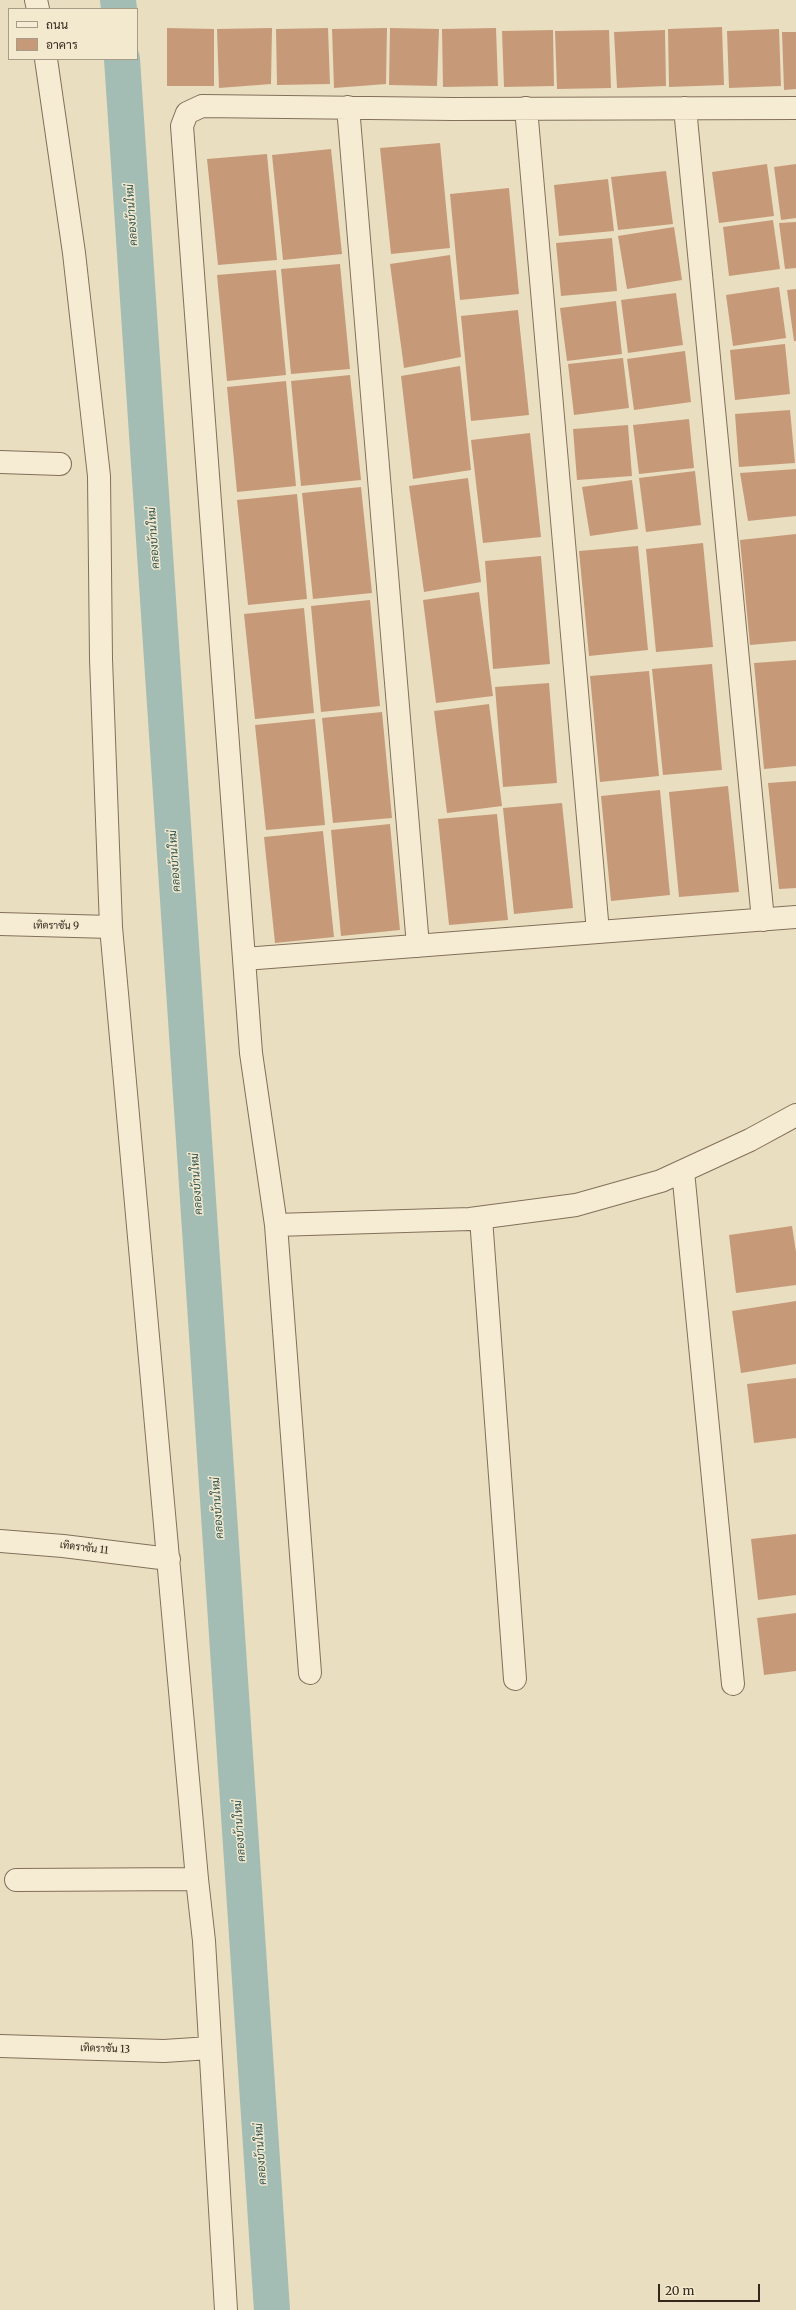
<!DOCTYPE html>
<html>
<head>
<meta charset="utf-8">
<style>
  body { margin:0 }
  #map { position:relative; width:796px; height:2310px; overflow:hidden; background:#eadec0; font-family:Merriweather,Sarabun,serif }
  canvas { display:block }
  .legend { position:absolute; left:8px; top:8px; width:130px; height:52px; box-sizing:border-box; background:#f2e9cf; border:1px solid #a69c88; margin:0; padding:5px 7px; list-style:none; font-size:12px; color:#33281d }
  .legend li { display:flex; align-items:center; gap:8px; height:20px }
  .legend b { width:20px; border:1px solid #a69c88 }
  .scale { position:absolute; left:658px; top:2284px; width:102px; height:18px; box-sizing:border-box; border:2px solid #33281d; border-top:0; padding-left:5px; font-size:12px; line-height:14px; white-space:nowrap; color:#33281d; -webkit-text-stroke:3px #f2e9cf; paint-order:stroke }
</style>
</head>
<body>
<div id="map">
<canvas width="796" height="2310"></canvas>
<ul class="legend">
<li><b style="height:5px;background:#f6ecd3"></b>ถนน</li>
<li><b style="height:11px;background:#c69a79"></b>อาคาร</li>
</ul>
<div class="scale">20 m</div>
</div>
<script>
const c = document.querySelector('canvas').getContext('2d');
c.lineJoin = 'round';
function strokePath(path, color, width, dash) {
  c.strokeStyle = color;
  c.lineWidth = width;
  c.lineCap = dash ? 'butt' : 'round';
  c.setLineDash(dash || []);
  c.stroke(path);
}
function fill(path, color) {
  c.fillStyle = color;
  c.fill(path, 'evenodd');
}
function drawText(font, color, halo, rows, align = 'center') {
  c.font = font + ' Merriweather,Sarabun,serif';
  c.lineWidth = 3;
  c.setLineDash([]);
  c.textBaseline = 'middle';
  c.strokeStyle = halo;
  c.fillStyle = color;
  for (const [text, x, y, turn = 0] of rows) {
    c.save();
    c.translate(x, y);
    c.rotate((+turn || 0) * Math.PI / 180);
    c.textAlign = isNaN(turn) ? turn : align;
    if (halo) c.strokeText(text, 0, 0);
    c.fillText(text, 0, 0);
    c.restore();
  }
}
const canal = new Path2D(`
  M118,0L119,9
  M122,59L272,2310`);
const building = new Path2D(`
  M722,27L724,85L669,87L668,29Z
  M167,28L214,29V86H167Z
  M272,28L271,84L219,88L217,29Z
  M328,28L330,84L277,85L276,29Z
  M387,28L386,84L334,88L332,29Z
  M390,28L439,29L437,86L389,85Z
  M496,28L498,86L443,87L442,29Z
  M779,29L781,86L729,88L727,31Z
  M553,30L554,86L504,87L502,31Z
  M609,30L611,88L557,89L555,31Z
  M665,30L666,86L617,88L614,32Z
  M782,32H796V89L784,90Z
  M440,143L450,248L391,254L380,148Z
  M331,149L342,254L283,260L272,155Z
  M267,154L277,260L218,265L207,159Z
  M767,164L774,216L719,223L712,172Z
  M796,164V218L781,220L774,167Z
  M666,171L673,224L618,230L611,177Z
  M608,179L614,231L559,236L554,185Z
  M509,188L519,294L460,300L450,194Z
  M773,220L780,269L729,276L723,227Z
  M796,222V268L785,269L779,223Z
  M674,227L682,280L627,289L618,236Z
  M612,238L617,291L561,296L556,243Z
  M450,255L461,357L404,368L390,264Z
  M340,264L350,369L291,374L281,269Z
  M276,270L286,375L227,381L217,275Z
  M779,287L786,338L733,346L726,295Z
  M796,289V341H794L787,290Z
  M676,293L683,345L628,353L621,300Z
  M616,301L622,354L567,361L560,308Z
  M518,310L529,415L471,421L461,316Z
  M785,344L790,394L735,400L730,350Z
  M685,351L691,402L634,410L627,359Z
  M623,358L629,408L574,415L568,364Z
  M460,366L471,470L413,479L401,376Z
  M350,375L361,480L301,486L291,381Z
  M286,381L296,486L237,492L227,387Z
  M790,410L795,463L739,467L735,414Z
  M689,419L694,468L639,474L633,425Z
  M628,425L632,476L577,480L573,429Z
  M530,433L541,537L483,543L471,440Z
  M796,469V516L748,521L740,473Z
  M695,471L701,525L646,532L639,478Z
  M468,478L481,582L424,592L409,486Z
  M632,480L638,529L590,536L582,487Z
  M361,487L372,593L313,599L302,493Z
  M297,494L307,599L248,605L237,500Z
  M796,534V641L750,645L740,540Z
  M703,543L713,647L656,652L646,549Z
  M638,546L648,650L589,656L579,551Z
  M541,556L550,664L493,669L485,561Z
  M479,592L493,696L436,703L423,600Z
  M370,600L380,706L321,712L311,606Z
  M304,608L314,713L255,719L244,614Z
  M796,660V766L764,769L754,663Z
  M712,664L722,770L663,775L652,669Z
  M649,671L659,776L600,782L590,676Z
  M549,683L557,783L503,787L495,687Z
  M489,704L502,806L447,813L434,711Z
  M382,712L392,818L333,823L322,718Z
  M315,719L325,825L266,830L255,725Z
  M796,781V888L779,889L768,783Z
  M728,786L739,892L679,897L669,792Z
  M660,790L670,895L611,901L601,796Z
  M562,803L573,908L514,914L503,808Z
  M497,814L508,920L449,925L438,819Z
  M390,824L400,930L341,936L331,830Z
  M323,831L334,937L275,943L264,837Z
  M792,1226L796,1252V1285L736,1293L729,1235Z
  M796,1301V1364L741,1373L732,1311Z
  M796,1378V1438L754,1443L747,1384Z
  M796,1534V1595L758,1600L751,1539Z
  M796,1613V1671L764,1675L757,1618Z`);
const street = new Path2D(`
  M36,0L38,9
  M46,59L74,253L99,476L101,659L111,927L197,1879L204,1941L226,2310
  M348,107L418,946
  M526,108L598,932
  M685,108L763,920
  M0,462L60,464
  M0,924L111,927
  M244,959L796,917
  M683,1171L733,1684
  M481,1218L515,1679
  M276,1225L470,1219L576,1205L661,1181L750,1140L796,1115
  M0,1541L63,1546L169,1559
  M310,1673L276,1225L251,1053L182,126L187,113L202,106L453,109L796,108
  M16,1880L197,1879
  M0,2046L164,2051L210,2048`);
const streetNames = [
  ["เทิดราชัน 9",56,926,1],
  ["เทิดราชัน 11",84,1548,7],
  ["เทิดราชัน 13",105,2049,2]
];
const waterNames = [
  ["คลองบ้านใหม่",132,215,-94],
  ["คลองบ้านใหม่",154,538,-94],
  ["คลองบ้านใหม่",175,861,-94],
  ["คลองบ้านใหม่",197,1184,-94],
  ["คลองบ้านใหม่",218,1508,-94],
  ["คลองบ้านใหม่",240,1831,-94],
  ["คลองบ้านใหม่",261,2154,-94]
];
strokePath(canal, '#a3bdb5', 36);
fill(building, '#c69a79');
strokePath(street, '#82705a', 24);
strokePath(street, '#f6ecd3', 22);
drawText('10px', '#33281d', '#f2e9cf', streetNames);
drawText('italic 11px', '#2d5250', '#f2e9cf', waterNames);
</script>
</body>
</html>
